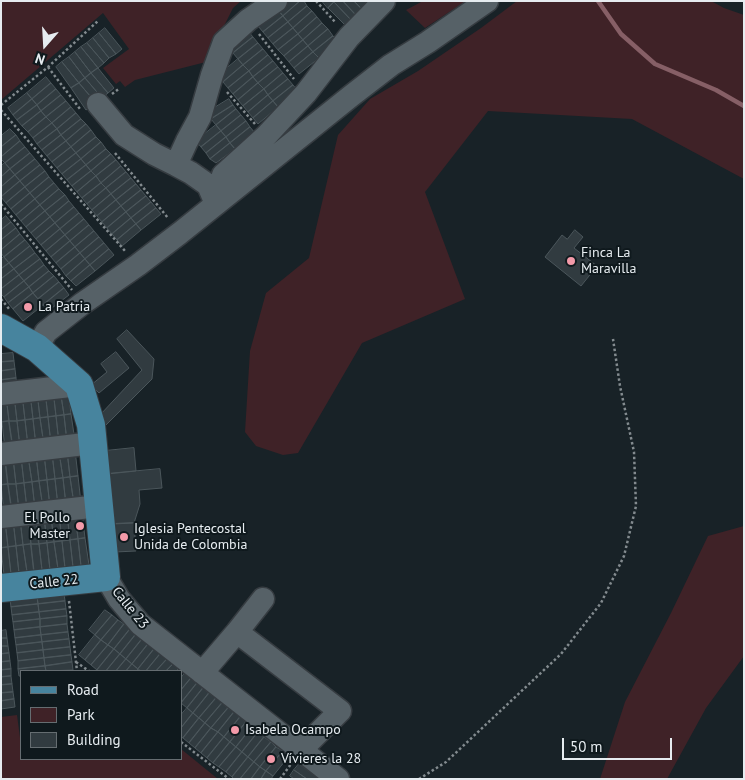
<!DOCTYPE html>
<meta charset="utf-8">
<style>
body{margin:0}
#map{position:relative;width:745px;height:780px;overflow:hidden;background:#182227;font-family:"PT Sans",sans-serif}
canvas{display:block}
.frame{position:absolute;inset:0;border:2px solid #e6ecf0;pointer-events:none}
.legend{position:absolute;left:20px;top:670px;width:162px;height:90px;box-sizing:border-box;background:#0f191d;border:1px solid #656d71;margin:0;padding:6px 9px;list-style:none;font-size:15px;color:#e6ecf0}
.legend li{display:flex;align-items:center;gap:10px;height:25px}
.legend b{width:25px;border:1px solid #656d71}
.north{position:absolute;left:20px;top:20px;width:50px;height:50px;-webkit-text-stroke:4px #0f191d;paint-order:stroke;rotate:199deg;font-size:14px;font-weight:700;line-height:20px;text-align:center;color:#e6ecf0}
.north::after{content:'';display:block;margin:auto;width:18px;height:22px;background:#e6ecf0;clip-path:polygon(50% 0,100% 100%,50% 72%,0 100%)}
.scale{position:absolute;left:562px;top:738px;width:110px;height:22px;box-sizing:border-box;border:2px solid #e6ecf0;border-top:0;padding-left:6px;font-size:15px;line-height:18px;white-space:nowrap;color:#e6ecf0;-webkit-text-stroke:4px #0f191d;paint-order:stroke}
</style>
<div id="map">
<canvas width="745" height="780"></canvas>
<div class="frame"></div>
<ul class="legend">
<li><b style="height:6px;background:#47849e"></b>Road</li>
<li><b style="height:14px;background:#3f2227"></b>Park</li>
<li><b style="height:14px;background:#313b40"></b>Building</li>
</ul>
<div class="north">N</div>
<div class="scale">50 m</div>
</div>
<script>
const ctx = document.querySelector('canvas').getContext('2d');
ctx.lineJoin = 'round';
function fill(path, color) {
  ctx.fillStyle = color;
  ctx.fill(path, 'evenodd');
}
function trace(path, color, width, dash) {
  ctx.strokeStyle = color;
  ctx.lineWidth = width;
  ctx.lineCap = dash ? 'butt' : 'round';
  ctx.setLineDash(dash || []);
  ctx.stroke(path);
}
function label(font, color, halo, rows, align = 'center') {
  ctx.font = font + ' "PT Sans",sans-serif';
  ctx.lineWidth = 4;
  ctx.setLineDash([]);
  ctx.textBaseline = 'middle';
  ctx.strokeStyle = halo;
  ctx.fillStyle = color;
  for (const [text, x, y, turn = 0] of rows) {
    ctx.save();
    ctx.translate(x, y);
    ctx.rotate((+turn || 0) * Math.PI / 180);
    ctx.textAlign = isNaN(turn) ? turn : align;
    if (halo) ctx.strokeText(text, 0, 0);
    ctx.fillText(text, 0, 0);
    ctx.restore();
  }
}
fill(new Path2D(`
 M1,1H241L233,8L206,62L135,80L125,87L120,81L116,84L103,68L129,49L103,13L1,100Z
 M423,1H466L425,28L406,10Z
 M517,1H711L724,8L744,15V179L632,119L488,111L425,192L465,299L362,343L298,453L283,455L256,446L245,432L250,351L266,293L309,258L338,135L370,99L418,71L481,28Z
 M744,526V656L706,708L667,779H600L625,702L671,613L708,536Z
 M17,715L21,745V759H181V749L218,779H1V717Z`), '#3f2227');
trace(new Path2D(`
 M598,1L621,34L655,64L716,90L744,106`), '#865f66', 4.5);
const building = new Path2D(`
 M288,1H300L283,16L278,10Z
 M300,1H304L307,6L288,22L283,16Z
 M322,1H333L334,2L328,8Z
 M335,1H343L357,16L352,21L334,2Z
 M343,1H354L363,10L357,16Z
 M354,1H365L368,5L363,10Z
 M334,2L352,21L346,26L328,8Z
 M307,6L312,11L293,28L288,22Z
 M278,10L283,16L263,32L258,26Z
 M312,11L317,17L298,34L293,28Z
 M283,16L288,22L268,38L263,32Z
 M317,17L322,23L303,40L298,34Z
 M288,22L293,28L273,44L268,38Z
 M322,23L328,29L308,46L303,40Z
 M105,28L122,49L116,54L99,33Z
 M293,28L298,34L278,50L273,44Z
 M328,29L333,36L313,52L308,46Z
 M248,31L253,37L233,53L229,47Z
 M99,33L116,54L109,58L93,38Z
 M298,34L303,40L284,56L278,50Z
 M333,36L338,41L319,58L313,52Z
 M253,37L258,43L238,59L233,53Z
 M93,38L109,58L104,63L87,43Z
 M303,40L308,46L289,62L284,56Z
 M87,43L104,63L98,68L81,47Z
 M258,43L263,49L243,65L238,59Z
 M308,46L313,52L294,68L289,62Z
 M81,47L98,68L91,73L75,52Z
 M263,49L268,55L249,71L243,65Z
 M75,52L91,73L85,78L69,57Z
 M313,52L319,58L299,74L294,68Z
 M268,55L273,61L253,77L249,71Z
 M69,57L85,78L79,83L62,62Z
 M238,59L243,65L223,82L218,76Z
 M273,61L278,67L258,83L253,77Z
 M62,62L79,83L71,88L56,67Z
 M243,65L249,71L228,88L223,82Z
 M278,67L283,73L264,89L258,83Z
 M98,68L114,88L108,93L91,73Z
 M249,71L253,77L233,94L228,88Z
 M91,73L108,93L102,98L85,78Z
 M283,73L288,79L268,95L264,89Z
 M46,77L51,83L32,99L27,93Z
 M253,77L258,83L238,100L233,94Z
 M85,78L102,98L96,103L79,83Z
 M288,79L293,85L273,101L268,95Z
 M51,83L56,89L37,105L32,99Z
 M79,83L96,103L86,110L71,88Z
 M258,83L264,89L243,106L238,100Z
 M293,85L298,91L278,107L273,101Z
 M56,89L61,95L41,111L37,105Z
 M264,89L268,95L248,112L243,106Z
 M27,93L32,99L13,115L8,108Z
 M61,95L66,101L46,117L41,111Z
 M268,95L273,101L253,118L248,112Z
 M32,99L37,105L17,120L13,115Z
 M229,99L233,105L211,119L206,113Z
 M66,101L71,107L52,123L46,117Z
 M273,101L278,107L258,124L253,118Z
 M37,105L41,111L22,126L17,120Z
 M233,105L236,109L216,125L211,119Z
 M71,107L76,113L57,129L52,123Z
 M236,109L241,115L221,131L216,125Z
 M41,111L46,117L28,132L22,126Z
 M76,113L81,119L61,135L57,129Z
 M241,115L246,121L226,137L221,131Z
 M46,117L52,123L33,138L28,132Z
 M81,119L86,124L66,141L61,135Z
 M246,121L250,127L230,143L226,137Z
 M52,123L57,129L37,144L33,138Z
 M86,124L91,130L71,147L66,141Z
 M216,125L221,131L201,147L196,141Z
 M250,127L255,133L235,149L230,143Z
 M10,129L16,135L1,147V136Z
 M57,129L61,135L42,150L37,144Z
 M91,130L96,137L76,153L71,147Z
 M221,131L226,137L206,153L201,147Z
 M16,135L20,141L1,157V147Z
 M61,135L66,141L47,156L42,150Z
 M96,137L101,142L81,159L76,153Z
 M226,137L230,143L210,159L206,153Z
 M20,141L25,147L5,163L1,159V157Z
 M66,141L71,147L52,162L47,156Z
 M101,142L106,149L86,165L81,159Z
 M230,143L235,149L216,163L210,159Z
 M25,147L30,153L10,169L5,163Z
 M71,147L76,153L57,168L52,162Z
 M106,149L111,154L91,171L86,165Z
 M30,153L35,159L15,175L10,169Z
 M76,153L81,159L62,174L57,168Z
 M111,154L116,160L96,176L91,171Z
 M35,159L40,165L20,181L15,175Z
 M81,159L86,165L67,180L62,174Z
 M116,160L121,166L101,183L96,176Z
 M5,163L10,169L1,177V166Z
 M40,165L45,171L25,187L20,181Z
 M86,165L91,171L72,186L67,180Z
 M121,166L126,172L106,188L101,183Z
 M10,169L15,175L1,187V177Z
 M45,171L49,177L30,193L25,187Z
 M91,171L96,176L77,192L72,186Z
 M126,172L131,178L111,194L106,188Z
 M15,175L20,181L1,197V187Z
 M96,176L101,183L82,198L77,192Z
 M49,177L54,183L35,199L30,193Z
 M131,178L136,184L116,200L111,194Z
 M20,181L25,187L6,203L1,197Z
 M54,183L59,189L40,205L35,199Z
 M101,183L106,188L87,204L82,198Z
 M136,184L141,190L121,206L116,200Z
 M25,187L30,193L11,209L6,203Z
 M106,188L111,194L92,210L87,204Z
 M59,189L65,195L45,211L40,205Z
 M141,190L146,196L126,212L121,206Z
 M30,193L35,199L16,215L11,209Z
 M111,194L116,200L97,216L92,210Z
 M65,195L69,201L50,217L45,211Z
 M146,196L151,202L131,218L126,212Z
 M35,199L40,205L21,221L16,215Z
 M116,200L121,206L102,222L97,216Z
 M69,201L74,207L55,223L50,217Z
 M151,202L156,208L136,224L131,218Z
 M40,205L45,211L26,227L21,221Z
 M121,206L126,212L107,228L102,222Z
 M74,207L79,213L60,229L55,223Z
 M156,208L161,214L141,230L136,224Z
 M45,211L50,217L31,233L26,227Z
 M126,212L131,218L112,234L107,228Z
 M79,213L84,219L65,235L60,229Z
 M6,216L11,222L1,230V220Z
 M50,217L55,223L36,239L31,233Z
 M131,218L136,224L117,240L112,234Z
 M84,219L89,225L70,241L65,235Z
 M11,222L16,228L1,240V230Z
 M55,223L60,229L41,245L36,239Z
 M136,224L141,230L122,246L117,240Z
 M89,225L94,231L75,247L70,241Z
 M16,228L20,234L1,250V240Z
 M60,229L65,235L46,251L41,245Z
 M575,230L583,237L574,248L597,266L581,286L545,257L562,235L567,239Z
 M94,231L99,237L80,253L75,247Z
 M20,234L25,240L4,257L1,253V250Z
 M65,235L70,241L51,257L46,251Z
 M99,237L104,243L85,259L80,253Z
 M25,240L30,246L9,263L4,257Z
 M70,241L75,247L56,263L51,257Z
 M104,243L109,249L90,265L85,259Z
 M30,246L35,253L14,269L9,263Z
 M75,247L80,253L61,269L56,263Z
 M109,249L114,255L95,271L90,265Z
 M35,253L40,259L19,275L14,269Z
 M80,253L85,259L66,276L61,269Z
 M4,257L9,263L1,269V259Z
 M40,259L44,265L24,281L19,275Z
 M85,259L90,265L71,281L66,276Z
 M9,263L14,269L1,279V269Z
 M44,265L49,271L29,287L24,281Z
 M90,265L95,271L76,286L71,281Z
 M14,269L19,275L1,289V279Z
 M49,271L54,276L33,293L29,287Z
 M19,275L24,281L4,297L1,294V289Z
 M54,276L59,282L38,299L33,293Z
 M24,281L29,287L8,303L4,297Z
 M59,282L64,288L43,305L38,299Z
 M29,287L33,293L13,309L8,303Z
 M64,288L69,295L48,311L43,305Z
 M33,293L43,305L23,321L13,309Z
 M127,330L154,359L152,379L104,427L100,415L142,370L117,339Z
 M116,352L129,368L99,393L91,385L107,372L101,364Z
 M13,353L14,361L1,362V354Z
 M14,361L15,369L1,371V362Z
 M15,369L16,378L1,380V371Z
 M16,378L17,386L1,388V380Z
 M68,388L71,414L64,415L60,389Z
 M60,389L64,415L56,416L53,390Z
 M53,390L56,416L48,417L45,391Z
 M45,391L48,417L40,418L37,392Z
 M37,392L40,418L33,419L30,393Z
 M30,393L33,419L25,420L22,394Z
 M22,394L25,420L17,421L14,395Z
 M14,395L17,421H9L6,396Z
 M1,396H6L9,421L2,422Z
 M71,414L75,441L67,442L64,415Z
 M64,415L67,442L59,443L56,416Z
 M56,416L59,443L51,444L48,417Z
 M48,417L51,444L44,445L40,418Z
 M40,418L44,445L36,446L33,419Z
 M33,419L36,446H28L25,420Z
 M25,420L28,446L20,447L17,421Z
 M9,421H17L20,447L13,448Z
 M9,421L13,448L5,449L2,422Z
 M134,448L136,471L107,474L105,451Z
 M75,450L78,476L70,477L67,451Z
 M67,451L70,477L63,478L59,452Z
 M59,452L63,478L55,479L52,453Z
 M52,453L55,479L47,480L44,454Z
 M44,454L47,480L39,481L36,455Z
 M36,455L39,481L32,482L28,456Z
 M28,456L32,482L24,483L21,457Z
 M21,457L24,483L16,484L13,458Z
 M5,458H13L16,484H8Z
 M5,458L8,484L1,485V459Z
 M160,469L162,488L139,490L140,504L134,523L112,524L107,474Z
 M78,476L81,503L74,504L70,477Z
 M70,477L74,504L66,505L63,478Z
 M63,478L66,505L58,506L55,479Z
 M55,479L58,506L50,507L47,480Z
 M47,480L50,507L43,508L39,481Z
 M39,481L43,508L35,509L32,482Z
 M32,482L35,509H27L24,483Z
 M24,483L27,509L19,510L16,484Z
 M8,484L12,511L4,512L1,485Z
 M8,484H16L19,510L12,511Z
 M82,512L85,538L78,539L75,513Z
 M75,513L78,539L70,540L67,514Z
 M67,514L70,540L62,541L59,515Z
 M59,515L62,541L54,542L51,516Z
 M51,516L54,542L47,543L44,517Z
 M36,517L39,544H31L28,518Z
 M36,517H44L47,543L39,544Z
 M28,518L31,544L23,545L20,519Z
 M20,519L23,545L16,546L13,520Z
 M13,520L16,546L8,547L5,521Z
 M5,521L8,547L1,548V522Z
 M134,523L136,551L115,552L112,524Z
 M85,538L89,565L81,566L78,539Z
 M78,539L81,566L73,567L70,540Z
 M70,540L73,567L65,568L62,541Z
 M62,541L65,568L58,569L54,542Z
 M54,542L58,569L50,570L47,543Z
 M47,543L50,570H42L39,544Z
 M31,544L34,571L27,572L23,545Z
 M31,544H39L42,570L34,571Z
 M23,545L27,572L19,573L16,546Z
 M16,546L19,573L11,574L8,547Z
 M8,547L11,574L4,575L1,548Z
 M64,593L65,601L38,604L37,596Z
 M37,596L38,604L11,607L10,599Z
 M65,601L66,609L39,612L38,604Z
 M38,604L39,612L12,615L11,607Z
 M66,609L67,616L40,619L39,612Z
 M105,610L112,615L95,635L89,630Z
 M39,612L40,619L13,622L12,615Z
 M112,615L118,620L101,640L95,635Z
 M67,616V624L40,627V619Z
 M40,619V627L14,630L13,622Z
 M118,620L124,624L108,645L101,640Z
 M67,624L68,632L41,635L40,627Z
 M124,624L130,629L114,649L108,645Z
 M40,627L41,635L15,638L14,630Z
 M130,629L136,634L120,654L114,649Z
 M6,630L7,638H1V631Z
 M68,632L69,639L42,642L41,635Z
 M136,634L142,639L126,659L120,654Z
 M41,635L42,642L16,645L15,638Z
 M95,635L101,640L85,660L79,655Z
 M1,638H7L8,646H1Z
 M69,639L70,647L43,650L42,642Z
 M142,639L148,644L132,664L126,659Z
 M101,640L108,645L91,665L85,660Z
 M42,642L43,650L17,653L16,645Z
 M148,644L154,649L138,669L132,664Z
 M108,645L114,649L97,670L91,665Z
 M1,646H8L9,653L1,654Z
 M70,647L71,655L44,658L43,650Z
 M114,649L120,654L106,671H99L97,670Z
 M154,649L160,654L146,671H141L138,669Z
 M43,650L44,658L18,661L17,653Z
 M9,653L10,661L1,662V654Z
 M120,654L126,659L116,671H106Z
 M160,654L167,659L156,671H146Z
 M71,655L72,662L45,666L44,658Z
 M44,658L45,666L18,669V661Z
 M126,659L132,664L126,671H116Z
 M167,659L173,664L166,671H156Z
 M10,661L11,669L1,670V662Z
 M72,662L73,670L46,671L45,666Z
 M132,664L138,669L136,671H126Z
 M173,664L179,668L176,671H166Z
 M45,666L46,671H21V676H19L18,669Z
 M11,669V676L1,677V670Z
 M185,673L191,678L181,690V678Z
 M11,676L12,684L1,685V677Z
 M191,678L197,683L181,703V690Z
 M197,683L203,688L187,708L181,703Z
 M12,684L13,692L1,693V685Z
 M203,688L209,693L193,713L187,708Z
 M13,692L14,699L1,701V693Z
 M209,693L216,698L199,718L193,713Z
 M216,698L222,703L205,723L199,718Z
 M14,699L15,707L1,709V701Z
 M222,703L228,708L211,728L205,723Z
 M187,708L193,713L181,728V715Z
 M228,708L234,712L218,732L211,728Z
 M234,712L240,717L224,737L218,732Z
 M193,713L199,718L183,738L181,737V728Z
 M240,717L246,722L230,742L224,737Z
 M199,718L205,723L189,743L183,738Z
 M246,722L252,727L236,747L230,742Z
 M205,723L211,728L195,748L189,743Z
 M252,727L258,732L242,752L236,747Z
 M211,728L218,732L201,753L195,748Z
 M218,732L224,737L207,758L201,753Z
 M258,732L264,737L248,757L242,752Z
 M224,737L230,742L213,763L207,758Z
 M264,737L271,742L254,762L248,757Z
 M230,742L236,747L219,767L213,763Z
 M271,742L276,747L260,767L254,762Z
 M236,747L242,752L226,772L219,767Z
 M276,747L283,751L266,771L260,767Z
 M283,751L289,756L273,776L266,771Z
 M242,752L248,757L232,777L226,772Z
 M248,757L254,762L240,779H234L232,777Z
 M254,762L260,767L251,779H240Z
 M299,764L320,779H307L294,770Z
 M260,767L266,771L261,779H251Z
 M294,770L307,779H294L290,776Z
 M266,771L273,776L271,779H261Z`);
fill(building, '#313b40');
trace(building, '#4b565b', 1);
const minor = new Path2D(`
 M98,104L124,135L154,154L176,165L191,173L208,185L216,204
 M176,165L187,141L200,117L212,75L224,42L248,20L276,1
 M216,204L223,175L266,136L306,93L349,37L384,1
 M37,348L46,332L83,303L138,265L180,233L351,96L391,65L428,42L487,1
 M1,394L79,385
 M1,454L93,443
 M1,517L99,506
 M106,577L119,599L140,624L338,779
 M237,632L263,599
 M202,673L237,632L340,711L301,750`);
const major = new Path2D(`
 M1,328L37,348L79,385L91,425L106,577L1,588`);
trace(minor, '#363c41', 25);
trace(major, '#363c41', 30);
trace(new Path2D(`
 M316,1L336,23
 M259,34L294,79
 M48,67L80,109
 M227,92L255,124
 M112,94L120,88
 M1,105L48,67L99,20
 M1,110L125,251
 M115,153L168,218
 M1,204L72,290
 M1,299L10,310
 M69,601L77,671
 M76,662L89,671
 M181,742L229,779
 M280,779L291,764
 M419,779L446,762L561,654L601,603L624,556L636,506L634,452L620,386L613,339`), '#838b8f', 2.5, [2.5, 2.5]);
trace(minor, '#566167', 22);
trace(major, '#47849e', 28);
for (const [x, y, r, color] of [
 [571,261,5,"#f39aa9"],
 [28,307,5,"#f39aa9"],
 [80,526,5,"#f39aa9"],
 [124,537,5,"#f39aa9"],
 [235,730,5,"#f39aa9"],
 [271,759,5,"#f39aa9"]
]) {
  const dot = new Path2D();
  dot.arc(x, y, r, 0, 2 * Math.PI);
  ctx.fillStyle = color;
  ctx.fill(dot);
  trace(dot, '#0f191d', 2);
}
label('14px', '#e6ecf0', '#0f191d', [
 ["Finca La",581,253],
 ["Maravilla",581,269],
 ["La Patria",38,307],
 ["El Pollo",70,518,"right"],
 ["Master",70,534,"right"],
 ["Iglesia Pentecostal",134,529],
 ["Unida de Colombia",134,545],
 ["Isabela Ocampo",245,730],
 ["Vívieres la 28",281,759]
], 'left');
label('14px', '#e6ecf0', '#0f191d', [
 ["Calle 22",54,582,-6],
 ["Calle 23",130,608,51]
]);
</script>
